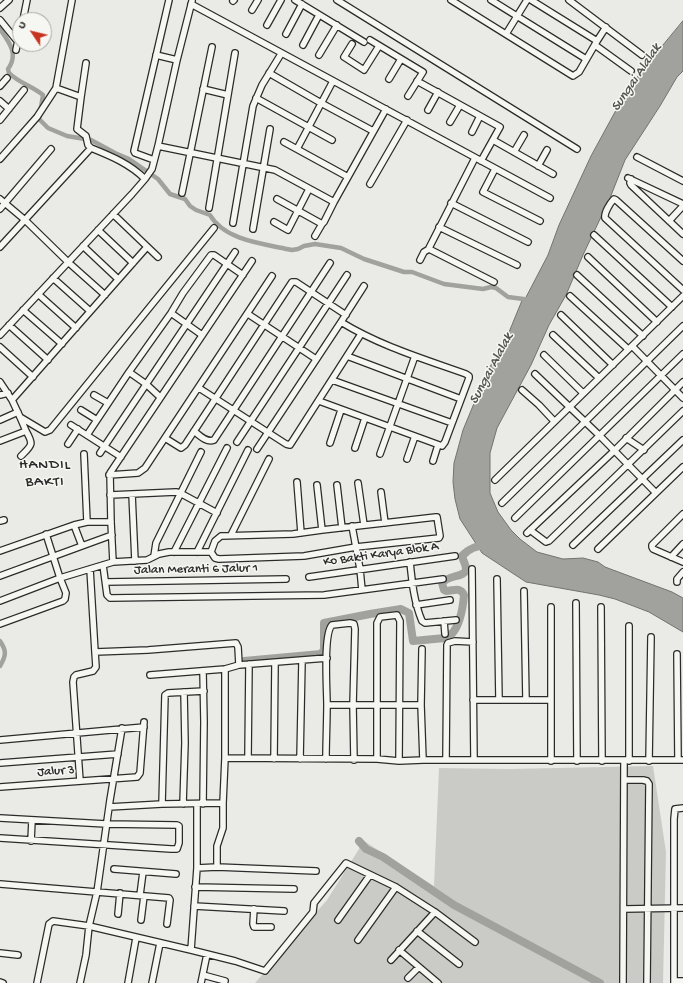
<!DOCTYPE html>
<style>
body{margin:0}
#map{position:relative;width:683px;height:983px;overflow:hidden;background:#eaeae6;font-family:"Gochi Hand",sans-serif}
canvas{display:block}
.north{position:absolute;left:12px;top:12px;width:40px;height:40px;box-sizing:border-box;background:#f6f6f2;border:1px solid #a5a5a2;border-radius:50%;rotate:305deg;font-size:11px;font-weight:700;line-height:16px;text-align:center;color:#2b2b2b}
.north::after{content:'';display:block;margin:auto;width:14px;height:18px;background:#c8321e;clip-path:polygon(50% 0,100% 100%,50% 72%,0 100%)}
</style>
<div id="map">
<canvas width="683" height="983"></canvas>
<div class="north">U</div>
</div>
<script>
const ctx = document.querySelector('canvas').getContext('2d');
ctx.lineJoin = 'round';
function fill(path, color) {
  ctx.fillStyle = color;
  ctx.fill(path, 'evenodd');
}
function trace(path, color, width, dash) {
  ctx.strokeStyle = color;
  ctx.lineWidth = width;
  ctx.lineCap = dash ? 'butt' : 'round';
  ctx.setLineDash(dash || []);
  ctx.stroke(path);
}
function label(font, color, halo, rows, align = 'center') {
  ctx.font = font + ' "Gochi Hand",sans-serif';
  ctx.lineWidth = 3;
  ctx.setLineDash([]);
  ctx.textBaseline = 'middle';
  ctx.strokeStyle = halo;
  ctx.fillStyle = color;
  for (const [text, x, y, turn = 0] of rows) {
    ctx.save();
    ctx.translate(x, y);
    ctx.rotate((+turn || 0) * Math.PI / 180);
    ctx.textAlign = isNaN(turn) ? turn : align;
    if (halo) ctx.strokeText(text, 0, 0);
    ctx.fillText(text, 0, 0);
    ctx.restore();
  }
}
fill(new Path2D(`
 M653,766L666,852L663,983H255L327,900L364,841L434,886L439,768L509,769Z`), '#cacac7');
const water = new Path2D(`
 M683,21V71L677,77L660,106L625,160L610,198L583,255L566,295L549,325L531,365L497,428L490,453V493L498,512L511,530L520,539L537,552L563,559L583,558L598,562L605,567L672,592L683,598V632L649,612L615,599L599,595L526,582L482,553L460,519L455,499L453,482L454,463L463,430L487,372L507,337L523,298L524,301L548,255L559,225L591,156L621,101L640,73Z`);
fill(water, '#a1a19e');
trace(water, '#727270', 1);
trace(new Path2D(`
 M0,29C9,42 19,54 8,69L9,73C19,83 32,86 43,95L39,119L48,128L67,136L91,140L115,153L129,159L158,179L170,194L185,199L190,206L196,210L210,215C225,241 265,244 292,250L298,249L304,246L315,244L341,248L364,259L404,272H412L444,284L483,289L491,287L496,288L508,297L531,300
 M0,641C7,651 6,656 0,666`), '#a1a19e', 4.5);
trace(new Path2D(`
 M244,661L321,654L324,650V623L370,614L401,609L409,613L413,641L445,638C459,634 463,608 464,595C460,586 453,591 446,591L444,590L442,583C448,575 466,577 466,569C466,565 463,560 462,556C469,548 477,546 487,545
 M359,841L366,849L383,857L454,905L600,983`), '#a1a19e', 8);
const minor = new Path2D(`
 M295,0L364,42
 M337,0L577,149
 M451,0L573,76L579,72L597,41
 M491,0L586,59
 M531,0L597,41L606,27
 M569,0L642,55
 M233,1L234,0
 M191,4L550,198
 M0,8L9,0
 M252,10L258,0
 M0,20L18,42
 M23,20L27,0
 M267,25L281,0
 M286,34L302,4
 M506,34L527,0
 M370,40L423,72L408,96
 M352,44L344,57L364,70L379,46
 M303,45L319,15
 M595,45L631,71
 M16,50L20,31
 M156,55L177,60
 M319,55L337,25
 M269,73L321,103L373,131
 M389,79L401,59
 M417,81L500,127L481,161
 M0,86L7,78
 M56,88L81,97L77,129L86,136L88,145L91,148C111,156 130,164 145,179
 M203,89L228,95
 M81,97L86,63
 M256,98L332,140
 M0,101L9,109
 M428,110L438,92
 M0,120L24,90
 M450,122L460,105
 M472,132L480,116
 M493,140L553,174
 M284,142L348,177
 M158,146L275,170L334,202L386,109
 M297,149L333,81
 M514,152L524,135
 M637,157L683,181
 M475,158L429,248L431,250L494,282
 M0,159L37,117L56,88L72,0
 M154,160L135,153L134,151L169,0
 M538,166L547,150
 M495,169L483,192L540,221
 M628,178L683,204
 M631,179L630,183L631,185L683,234
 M370,184L407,120
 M182,193L212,47
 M0,199L25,220L68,262L105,295
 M277,199L322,224L324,222L334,202
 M451,203L528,242
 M209,208L235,53
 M0,209L51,149
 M113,214L158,257
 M669,221L683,206
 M274,222L288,230L309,189
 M233,223L253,106L262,85L281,54
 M439,227L517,265
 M253,229L270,129
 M98,230L133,263
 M594,235L672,307
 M315,236L322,224
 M83,246L118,279
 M0,247L91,148
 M588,257L657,322
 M420,260L424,252L429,249
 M683,261L616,200L614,199C610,203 604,213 605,218L683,290
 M577,275L643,336
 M53,278L90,311
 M38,294L76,328
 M570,296L628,349
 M23,310L62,344
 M171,313L202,335
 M248,314L316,359
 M561,315L613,365
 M9,325L48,360
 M0,335L132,194L145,179L152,169L158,146L177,60L192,1
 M553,335L599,378
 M632,346L683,398
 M0,347L33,377
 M544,355L583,393
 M347,356L461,399
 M129,372L146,384L160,397
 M535,374L600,436L656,493
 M332,380L452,423
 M0,382L12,400L147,247
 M199,388L286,444L290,445L361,334
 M522,390L539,405L554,421
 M0,395L8,393
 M94,395L108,403
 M319,401L442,446L445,442L469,378V376L466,374C424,359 380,346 341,322
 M81,410L97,420
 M20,417L45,432L50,430L214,228
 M0,420L18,412
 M71,425L121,457
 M194,431C200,436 207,443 214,440L330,263
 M87,435L129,372L171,313L183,293L211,255H214L243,275
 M165,438L181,448L185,445L292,282H296L346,315
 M626,438L644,450
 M0,441L26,431L20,417L12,400
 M237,442L347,275
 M330,443L341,410
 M68,444L78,429
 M355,448L365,418
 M257,449L341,322L364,286
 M100,453L235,252
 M84,454L87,522
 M380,454L415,356
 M21,456C32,445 34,445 26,431
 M407,459L415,436
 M433,461L438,445
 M109,475L138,473L145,468L272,276
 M495,480L683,296
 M297,482L301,533
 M358,483L364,525
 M317,485L322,530
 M337,485L342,528
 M381,492L385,523
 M132,494L135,561
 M110,495L176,492L180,493L217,513
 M502,503L683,326
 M683,514L652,545V547L653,549L683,562
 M515,518L683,354
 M0,521L4,520
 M74,525L82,546
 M352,526L360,569L362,590
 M530,530L546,542L549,541L683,411
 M527,533L614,451L683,382
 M231,535L269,459
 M573,545L683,440
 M598,549L683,467
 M0,551L74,525L87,522H111
 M174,552L227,448
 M197,552L248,450
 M154,556L156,543L201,452
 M671,557L683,544
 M113,562L111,522L110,473L252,261
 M410,562C412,582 414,602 422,621L425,623L456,620
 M103,565L107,595L110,598L324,595L443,579
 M90,569L95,652L148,650L236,643L238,647L239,665L225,669
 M472,569L474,760
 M0,576L112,535
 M309,577L455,556
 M497,579L499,700
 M106,582L286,579
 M677,582V579L683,572
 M524,591L526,700
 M0,601L60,578L113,562L147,560L159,554L169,552H211L215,558L219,559L304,556L356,547L439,538L440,536L437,517H436L322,530L293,534L221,536L215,541L211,552
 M576,603L577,761
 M416,605L450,600
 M551,607V761
 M601,607L602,761
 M444,621L445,634
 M0,624L63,601L65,599L66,593L60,578L46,534
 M422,649L421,705L423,760
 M677,654L678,760
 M239,665L327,658
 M203,671L204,722L203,804
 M150,675L225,669V758L223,803V828L217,846V867
 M204,691L168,693L165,695L162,804L223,803
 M473,700H551
 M327,705H421
 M0,740L144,727
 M225,758L377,759L399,761L423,760H683
 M248,758L249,664
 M274,759L275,663
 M300,759L302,661
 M326,759C326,741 327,722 327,704C327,690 323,634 332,625L350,623L354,624L355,629L353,705L354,760
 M377,759V623L380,617L397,615L400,621L399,761
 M446,760L447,645L448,643L455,641L473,642
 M629,761V626
 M649,761L651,637
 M0,763L118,754
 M624,780H643L647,781L649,784L647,983
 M80,781L73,682L74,677L76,675L93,671L96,667L95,652
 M0,787L137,777L140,773L144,722
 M183,804L185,743L184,692
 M197,804V868L191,950L235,961L265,971L313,912L314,903L346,863L396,887L435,912L475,942
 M109,807L162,804
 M0,818L106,824L177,825L179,826V843L177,849H171L0,838
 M31,841L32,820
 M197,868L217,867L316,871
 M114,869L176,874
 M0,884L169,898L170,900L167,924
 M195,887L294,889
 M140,895L143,872
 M194,906L284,911
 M254,909L253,924L254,927H271
 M624,909L683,908
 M118,914L120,893
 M141,920L144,896
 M338,920L370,875
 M417,931L459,964
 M358,940L396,887
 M399,950L438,983
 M0,953L18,955
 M391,960L435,912
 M203,975L225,981
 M408,978L419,967
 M674,981H683
 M0,982L3,983
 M37,983L49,924L53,921L89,926L191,950
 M80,983L86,955L89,926L97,892L110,800L122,728
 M128,983L136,938
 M152,983L160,943
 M201,983L207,954
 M623,983L624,761
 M674,983V819L675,809L683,808`);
trace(minor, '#2b2b2b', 8);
trace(minor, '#f6f6f2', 5.5);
label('13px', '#2b2b2b', '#f6f6f2', [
 ["Ko Bakti Karya Blok A",381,555,-8],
 ["Jalan Meranti 6 Jalur 1",196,570,-1],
 ["Jalur 3",56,772,-4]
]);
label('italic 14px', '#545453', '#f6f6f2', [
 ["Sungai Alalak",637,78,-56],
 ["Sungai Alalak",492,369,-62]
]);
ctx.letterSpacing = '1px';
label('15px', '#2b2b2b', '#f6f6f2', [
 ["HANDIL",45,466],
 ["BAKTI",45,483]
]);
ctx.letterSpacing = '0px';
</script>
